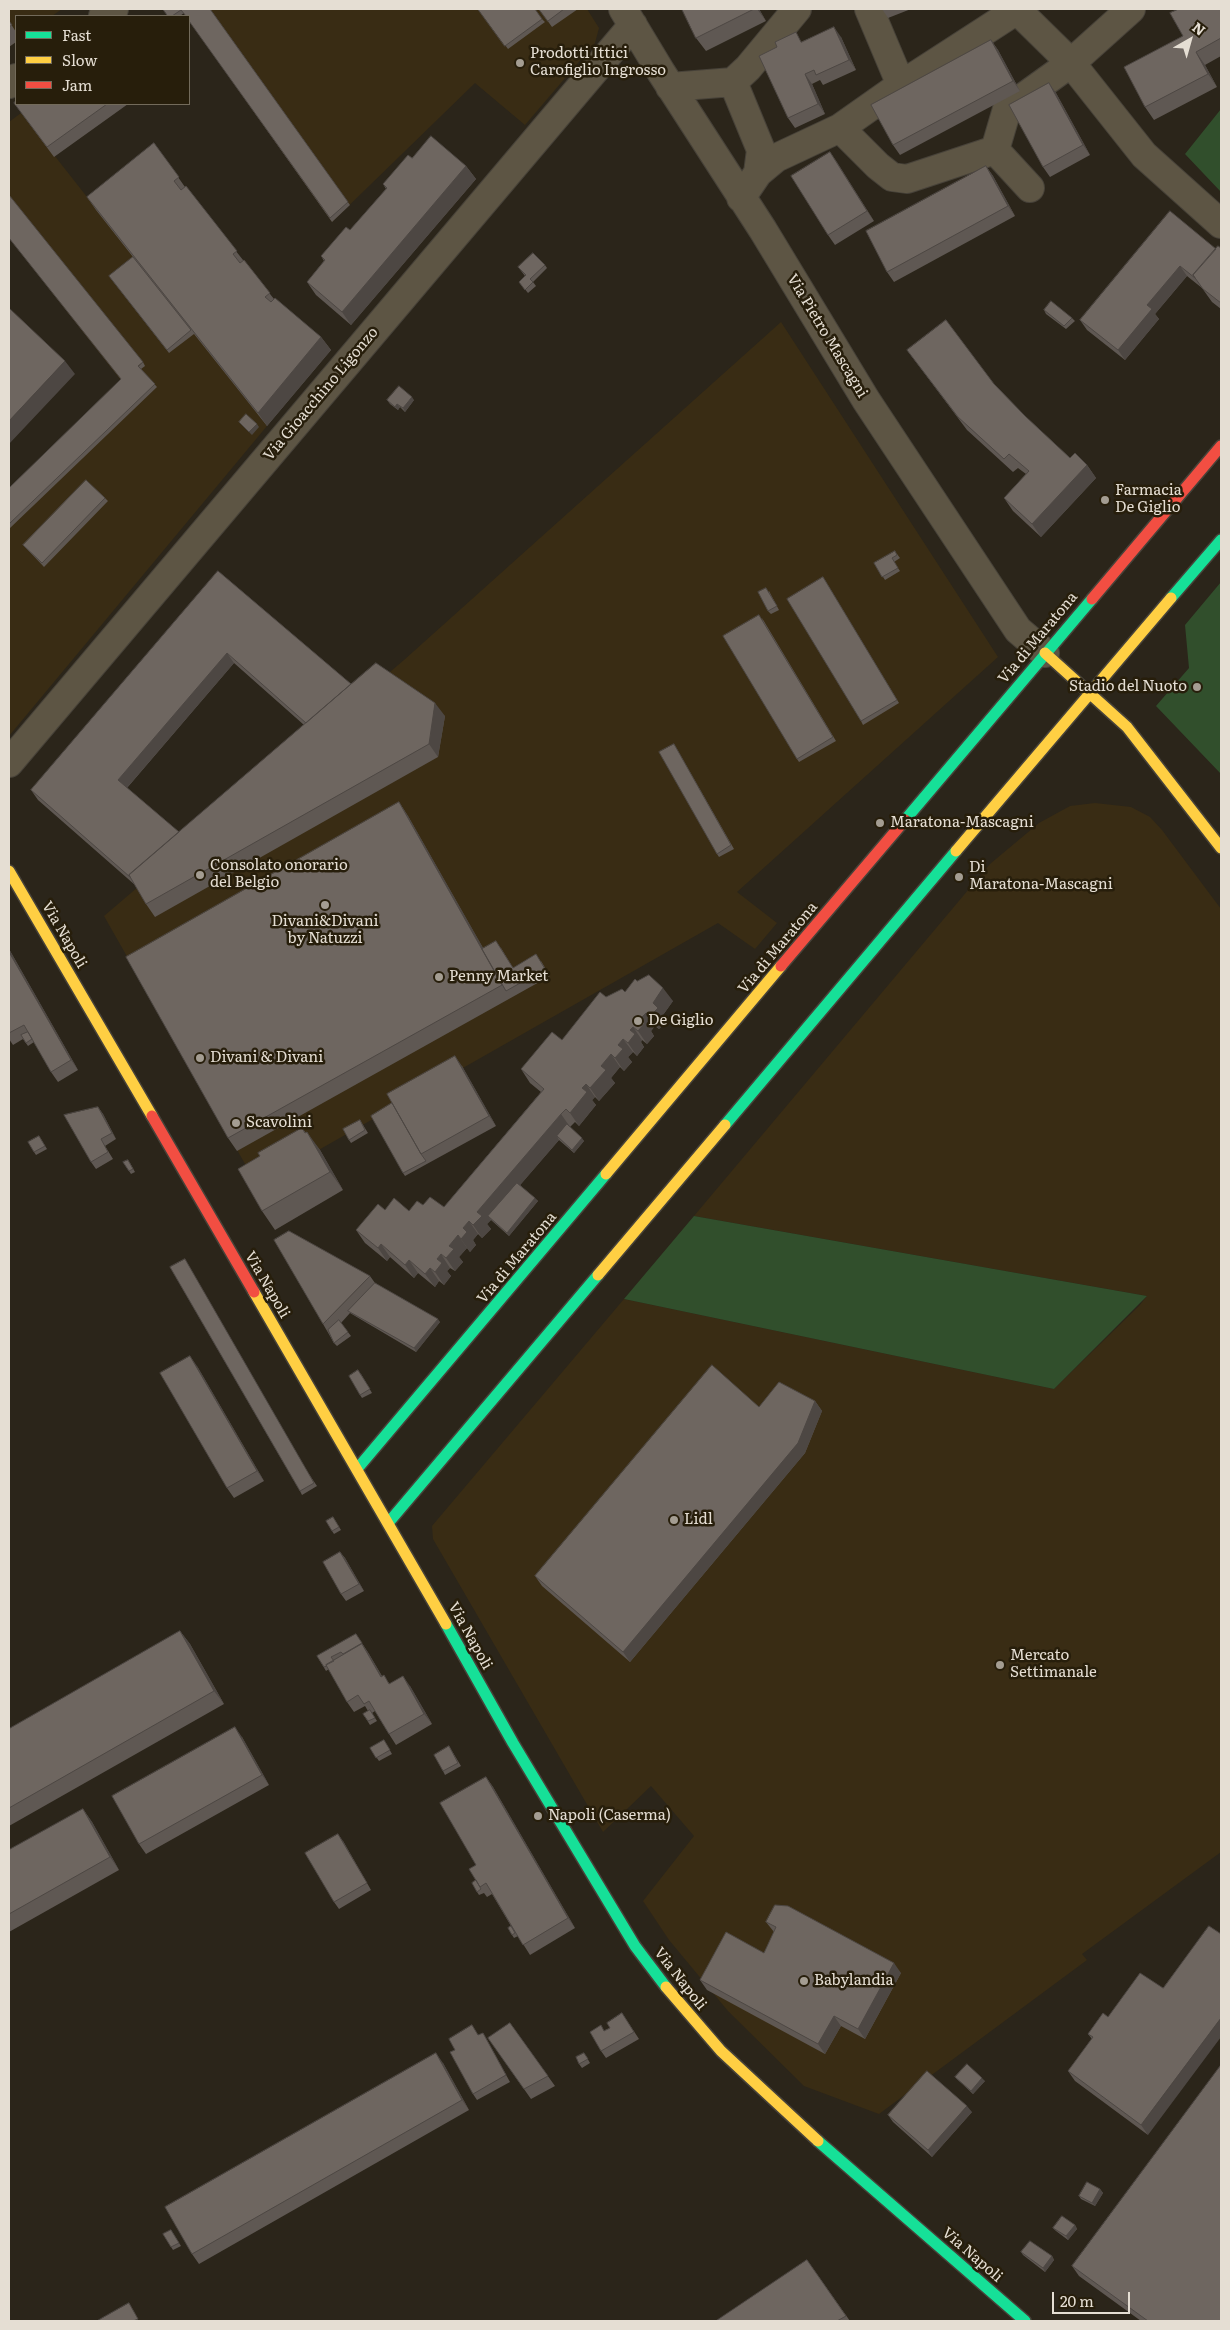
<!DOCTYPE html>
<style>
body{margin:0}
#map{position:relative;width:1230px;height:2330px;overflow:hidden;background:#2b251a;font-family:Literata,serif}
canvas{display:block}
.frame{position:absolute;inset:0;border:10px solid #e5ded3;pointer-events:none}
.legend{position:absolute;left:15px;top:15px;width:175px;height:90px;box-sizing:border-box;background:#271e0b;border:1px solid #736b5b;margin:0;padding:6px 9px;list-style:none;font-size:15px;color:#e5ded3}
.legend li{display:flex;align-items:center;gap:10px;height:25px}
.legend b{width:25px;border:1px solid #736b5b}
.north{position:absolute;left:1165px;top:15px;width:50px;height:50px;-webkit-text-stroke:4px #271e0b;paint-order:stroke;rotate:38deg;font-size:14px;font-weight:700;line-height:20px;text-align:center;color:#e5ded3}
.north::after{content:'';display:block;margin:auto;width:18px;height:22px;background:#e5ded3;clip-path:polygon(50% 0,100% 100%,50% 72%,0 100%)}
.scale{position:absolute;left:1052px;top:2292px;width:78px;height:22px;box-sizing:border-box;border:2px solid #e5ded3;border-top:0;padding-left:6px;font-size:15px;line-height:18px;white-space:nowrap;color:#e5ded3;-webkit-text-stroke:4px #271e0b;paint-order:stroke}
</style>
<div id="map">
<canvas width="1230" height="2330"></canvas>
<div class="frame"></div>
<ul class="legend">
<li><b style="height:6px;background:#16e098"></b>Fast</li>
<li><b style="height:6px;background:#ffcf43"></b>Slow</li>
<li><b style="height:6px;background:#f24e42"></b>Jam</li>
</ul>
<div class="north">N</div>
<div class="scale">20 m</div>
</div>
<script>
const ctx = document.querySelector('canvas').getContext('2d');
ctx.lineJoin = 'round';
function fill(path, color) {
  ctx.fillStyle = color;
  ctx.fill(path, 'evenodd');
}
function trace(path, color, width, dash) {
  ctx.strokeStyle = color;
  ctx.lineWidth = width;
  ctx.lineCap = dash ? 'butt' : 'round';
  ctx.setLineDash(dash || []);
  ctx.stroke(path);
}
function label(font, color, halo, rows, align = 'center') {
  ctx.font = font + ' Literata,serif';
  ctx.lineWidth = 5;
  ctx.setLineDash([]);
  ctx.textBaseline = 'middle';
  ctx.strokeStyle = halo;
  ctx.fillStyle = color;
  for (const [text, x, y, turn = 0] of rows) {
    ctx.save();
    ctx.translate(x, y);
    ctx.rotate((+turn || 0) * Math.PI / 180);
    ctx.textAlign = isNaN(turn) ? turn : align;
    if (halo) ctx.strokeText(text, 0, 0);
    ctx.fillText(text, 0, 0);
    ctx.restore();
  }
}
fill(new Path2D(`
 M9,9H62L52,16H16V42L9,47Z
 M180,9H587L599,28L595,43L525,125L475,83L332,222L189,21V16H186Z
 M21,113L267,426L9,736V494L123,383L9,238V122Z
 M781,322L998,657L737,892L777,923L755,949L718,923L257,1185L104,916L404,660Z
 M1095,803L1131,807L1150,817L1162,830L1221,909V1852L1082,1954L1087,1960L879,2114L804,2086L728,2011L669,1940L643,1901L694,1836L651,1786L603,1832L433,1539L432,1526L624,1299L1054,1389L1139,1306L1147,1296L694,1216L990,864L1039,823L1070,806Z`), '#392c14');
fill(new Path2D(`
 M1221,109V192L1185,154Z
 M1221,582V774L1156,706L1189,668L1185,625Z
 M694,1216L1147,1296L1054,1389L624,1299Z`), '#314f2c');
const street = new Path2D(`
 M623,9L661,72L763,230L866,400L1018,630L1045,653
 M869,9L901,85
 M1016,9L1071,63L1144,155L1221,224
 M103,16L114,9
 M733,82L761,150L758,173
 M9,84L16,78
 M670,87L733,82L748,68L797,9
 M840,128L878,166L892,177L907,179L995,150L1030,188
 M995,150L1007,109L1071,63L1131,9
 M741,198L758,173L776,158L840,128L901,85L1017,10
 M9,763L633,25`);
const fast = new Path2D(`
 M1171,598L1221,540
 M905,820L1092,599
 M725,1125L956,851
 M357,1469L606,1174
 M389,1522L598,1275
 M446,1624L513,1743L635,1946L666,1987
 M818,2141L1025,2321`);
const slow = new Path2D(`
 M1045,653L1127,727L1221,848
 M956,851L1171,598
 M9,871L152,1116
 M606,1174L781,966
 M598,1275L725,1125
 M254,1292L446,1624
 M666,1987L721,2051L818,2141`);
const jam = new Path2D(`
 M1092,599L1221,446
 M781,966L905,820
 M152,1116L254,1292`);
trace(street, '#474239', 30);
trace(fast, '#474239', 14);
trace(slow, '#474239', 14);
trace(jam, '#474239', 14);
trace(street, '#5d5544', 28);
trace(fast, '#16e098', 11);
trace(slow, '#ffcf43', 11);
trace(jam, '#f24e42', 11);
fill(new Path2D(`
 M163,9H210L350,205L332,222L184,13L180,16H168Z
 M478,9L542,19L545,22L508,49Z
 M539,9H578L552,27Z
 M682,9H759L766,21L706,51L696,38Z
 M882,9H911L888,18Z
 M1221,9V56L1205,65L1217,87L1154,120L1145,107L1183,36Z
 M9,21L16,32V42L9,47Z
 M841,37L856,70L823,85L820,80L812,84L825,114L795,128L788,118L803,41Z
 M991,40L998,50L1020,91L900,155L893,145Z
 M1049,83L1056,93L1090,155L1050,177L1043,167Z
 M14,103L16,104H128L54,157Z
 M154,143L185,187L274,299L321,337L331,350L267,426L194,334L169,353L109,276L133,257L96,210L87,197Z
 M830,152L874,221L835,245L828,235Z
 M412,158L466,166L476,179L351,325L316,295L307,282L324,261L321,256L350,230L386,189L383,184Z
 M986,166L993,176L1015,216L894,282L887,272Z
 M1221,248V309L1212,302L1202,288L1187,276L1155,314L1159,319L1125,360L1087,330L1080,320L1216,249Z
 M545,265L547,268L533,282L536,286L528,293L519,282L525,276L518,267Z
 M1044,310L1072,318L1075,321L1066,329L1046,314Z
 M907,350L994,384L1025,416L1070,458L1087,465L1096,478L1041,537L1013,511L1004,498L1026,474L1018,468L1013,472L967,430Z
 M143,362L145,366L141,369L157,387L9,529V488Z
 M387,400H414L405,412L400,407L398,410L390,404Z
 M105,498L108,501L44,567L26,548L23,545Z
 M897,554L900,558L894,562L900,571L885,580L874,563Z
 M218,571L351,684L445,716L438,757L155,917L146,904L135,885L38,800L31,790ZM234,663L304,725L179,832L127,788Z
 M823,577L899,703L863,725L861,721Z
 M769,591L779,610L771,614L768,611Z
 M762,618L836,741L799,762L797,759Z
 M674,744L734,849L719,857L717,854Z
 M399,802L408,816L483,948H501L513,968L541,961L550,976L237,1151L228,1138Z
 M9,949L78,1070L58,1082L51,1072L34,1042L28,1046L23,1039L13,1045L9,1039Z
 M625,992L673,1001L663,1015L667,1021L659,1029L655,1026L651,1031L654,1036L647,1044L642,1040L641,1042L644,1047L637,1056L633,1052L628,1057L632,1062L624,1071L620,1067L611,1078L615,1083L599,1101L595,1097L592,1100L596,1105L579,1126L575,1122L570,1127L584,1141L574,1153L559,1140L520,1185L538,1201L509,1236L491,1220L487,1224L491,1229L482,1238L478,1234L473,1240L476,1245L470,1252L467,1248L459,1257L463,1262L455,1271L450,1268L447,1271L451,1276L444,1285L439,1281L435,1287L418,1273L414,1278L390,1257L387,1261L365,1243L356,1230L385,1210L409,1211L423,1205L444,1207L541,1092L530,1083L521,1069L562,1040L606,997Z
 M462,1066L496,1126L405,1176L403,1173Z
 M98,1107L103,1114L116,1139L105,1146L113,1159L96,1169L91,1162Z
 M360,1120L368,1133L351,1143L349,1140Z
 M302,1128L320,1150L343,1190L275,1230L262,1211L260,1156Z
 M39,1136L47,1149L36,1155L34,1152Z
 M123,1162L130,1163L135,1172L131,1174Z
 M170,1267L317,1486L302,1495L300,1491Z
 M370,1276L375,1283L440,1322L416,1352L350,1313L341,1323L351,1336L337,1346L334,1343L323,1324Z
 M197,1366L264,1481L234,1498L227,1488Z
 M361,1374L372,1393L362,1398L360,1395Z
 M815,1401L822,1411L805,1453L630,1662L542,1586L535,1576L759,1407Z
 M333,1517L341,1530L334,1534L332,1531Z
 M340,1552L345,1558L364,1591L346,1601L341,1594Z
 M180,1631L190,1644L224,1704L9,1826V1729Z
 M356,1634L369,1654L382,1676L390,1684L410,1686L432,1724L396,1745L389,1734L375,1711L372,1713L377,1721L370,1725L363,1714L368,1711L365,1706L354,1712L347,1702L329,1669L326,1671L317,1656Z
 M242,1737L269,1785L146,1854L139,1844Z
 M384,1740L392,1754L379,1761L370,1748Z
 M449,1746L461,1766L445,1775L443,1771Z
 M486,1777L493,1787L575,1928L530,1955L518,1936L514,1938L512,1935L511,1926L492,1894L487,1897L484,1893L479,1895L477,1892L476,1880V1865Z
 M83,1809L92,1822L119,1870L9,1932V1850Z
 M343,1841L371,1890L339,1909L334,1902Z
 M766,1922L901,1973L865,2039L841,2026L825,2054L707,1990L700,1980L764,1953L774,1932Z
 M622,2013L639,2039L606,2058L601,2051L605,2030L610,2028Z
 M1103,2013L1148,2135L1075,2081L1068,2071L1092,2039L1088,2034Z
 M510,2023L555,2086L531,2099L488,2038Z
 M483,2033L487,2040L510,2082L477,2100L473,2094L479,2035Z
 M586,2056L590,2063L582,2068L579,2064Z
 M443,2063L469,2110L199,2264L192,2254Z
 M955,2077L985,2081L973,2094L958,2080Z
 M972,2112L932,2157L893,2122L888,2115Z
 M1100,2189L1103,2193L1095,2206L1081,2199L1079,2196Z
 M1075,2225L1077,2229L1068,2240L1056,2231L1053,2228Z
 M171,2230L181,2246L173,2250L163,2234Z
 M1021,2252L1052,2256L1054,2260L1045,2272L1023,2255Z
 M807,2260L850,2321H716Z
 M1072,2266L1221,2321H1141L1079,2276Z`), '#5f5853');
fill(new Path2D(`
 M757,9H759L766,21Z
 M834,27L841,37L856,70L849,60Z
 M991,40L998,50L1020,91L1013,81Z
 M1196,52L1205,65L1217,87L1208,74Z
 M805,74L812,84L825,114L818,104Z
 M1049,83L1056,93L1090,155L1083,145Z
 M830,152L837,162L874,221L867,211Z
 M466,166L476,179L351,325L342,312Z
 M986,166L993,176L1015,216L1008,206Z
 M1180,266L1187,276L1155,314L1159,319L1125,360L1118,350L1147,305Z
 M321,337L331,350L267,426L258,413Z
 M65,361L75,374L9,444V421Z
 M412,397L414,400L405,412L403,408Z
 M397,404L400,407L398,410L395,407Z
 M257,424L259,427L252,435L249,432Z
 M1087,465L1096,478L1041,537L1032,524Z
 M227,653L234,663L125,790L118,780Z
 M435,703L445,716L438,757L429,744Z
 M399,802L408,816L507,990L506,991L502,985Z
 M9,949L78,1070L71,1060L9,952Z
 M663,988L673,1001L663,1015L667,1021L659,1029L650,1016L653,1003Z
 M646,1013L655,1026L651,1031L654,1036L647,1044L638,1031L640,1019Z
 M633,1027L642,1040L641,1042L644,1047L637,1056L628,1043L630,1030Z
 M623,1039L633,1052L628,1057L632,1062L624,1071L615,1058L618,1045Z
 M611,1054L620,1067L611,1078L615,1083L599,1101L590,1088L601,1066Z
 M455,1056L462,1066L496,1126L489,1116Z
 M586,1084L595,1097L592,1100L596,1105L579,1126L570,1113L582,1088Z
 M98,1107L103,1114L116,1139L112,1133Z
 M561,1114L570,1127L557,1136L559,1140L491,1219L488,1216L491,1220L487,1224L491,1229L482,1238L473,1225L477,1212Z
 M307,1132L320,1150L343,1190L330,1172Z
 M582,1138L584,1141L574,1153L572,1150Z
 M535,1198L538,1201L509,1236L507,1233Z
 M469,1221L478,1234L473,1240L476,1245L470,1252L461,1239L463,1228Z
 M458,1235L467,1248L459,1257L463,1262L455,1271L446,1258L449,1246Z
 M381,1244L390,1257L387,1261L378,1248Z
 M441,1254L450,1268L447,1271L451,1276L444,1285L435,1272L437,1259Z
 M409,1260L418,1273L414,1278L405,1265Z
 M430,1268L439,1281L435,1287L425,1274Z
 M438,1319L440,1322L416,1352L414,1348Z
 M190,1356L197,1366L264,1481L257,1471Z
 M815,1401L822,1411L805,1453L630,1662L623,1652Z
 M340,1552L345,1558L364,1591L359,1584Z
 M180,1631L190,1644L224,1704L214,1691Z
 M356,1634L369,1654L388,1687L381,1677Z
 M403,1676L410,1686L432,1724L424,1714Z
 M235,1727L242,1737L269,1785L262,1775Z
 M486,1777L493,1787L575,1928L568,1918Z
 M83,1809L92,1822L119,1870L110,1857Z
 M338,1834L343,1841L371,1890L367,1883Z
 M894,1963L901,1973L865,2039L858,2029Z
 M834,2016L841,2026L825,2054L818,2044Z
 M1221,2018V2037L1148,2135L1141,2125Z
 M436,2053L443,2063L469,2110L462,2100Z
 M982,2078L985,2081L973,2094L971,2091Z
 M967,2106L972,2112L932,2157L928,2150Z
 M1100,2189L1103,2193L1095,2206L1092,2203Z
 M1075,2225L1077,2229L1068,2240L1066,2236Z
 M1052,2256L1054,2260L1045,2272L1043,2268Z`), '#4d4743');
const building = new Path2D(`
 M163,9H210L348,202L330,218L189,21V16H186L181,10L172,16H168Z
 M478,9H535L542,19L505,46Z
 M539,9H564L548,21Z
 M682,9H754L696,38Z
 M1179,9H1221V38L1196,52L1208,74L1145,107L1124,67L1183,36L1170,13Z
 M9,21L12,25L9,27Z
 M834,27L849,60L816,75L814,70L805,74L818,104L788,118L759,56L777,47L775,42L796,32L801,42Z
 M991,40L1013,81L893,145L871,105Z
 M1049,83L1083,145L1043,167L1009,105Z
 M16,101V104H107L47,147L14,103Z
 M431,136L466,166L342,312L307,282L325,260L321,256L346,227L350,230L387,188L383,184L408,155L412,158Z
 M154,143L179,177L174,181L181,190L186,186L237,251L233,254L240,263L244,260L270,293L265,297L271,302L275,298L321,337L258,413L87,197Z
 M830,152L867,211L828,235L791,176Z
 M986,166L1008,206L887,272L866,231Z
 M9,195L143,362L138,366L155,384L9,524V488L121,379L9,238Z
 M1170,211L1216,249L1193,275L1195,278L1180,266L1147,305L1152,309L1118,350L1080,320Z
 M1218,246L1221,248V303L1203,289L1193,275Z
 M533,253L545,265L530,279L533,282L525,290L519,282L526,275L518,267Z
 M133,257L191,330L167,350L109,276Z
 M1051,301L1072,318L1064,326L1044,310Z
 M9,308L65,361L9,421Z
 M946,320L994,384L1025,416L1070,458L1075,453L1087,465L1032,524L1004,498L1029,471L1009,454L1004,459L958,417L907,350Z
 M399,386L412,397L403,408L397,404L395,407L387,400Z
 M246,414L257,424L249,432L239,422Z
 M86,480L105,498L42,563L23,545Z
 M895,551L897,555L892,558L898,568L882,577L874,563Z
 M218,571L351,684L306,723L227,653L118,780L179,832L129,875L130,877L31,790Z
 M823,577L897,700L861,721L787,599Z
 M766,588L777,606L768,611L758,592Z
 M759,615L833,737L797,759L723,636Z
 M376,663L435,703L429,744L146,904L129,875Z
 M674,744L731,845L717,854L659,752Z
 M399,802L502,985L228,1138L126,957Z
 M496,941L513,968L536,954L545,969L506,991L482,949Z
 M9,952L71,1060L51,1072L24,1025L9,1033Z
 M649,975L663,988L653,1003L658,1008L650,1016L646,1013L640,1019L645,1023L638,1031L633,1027L630,1030L635,1034L628,1043L623,1039L618,1045L623,1049L615,1058L611,1054L601,1066L606,1070L590,1088L586,1084L582,1088L587,1092L570,1113L566,1109L561,1114L477,1212L482,1216L473,1225L469,1221L463,1228L467,1232L461,1239L458,1235L449,1246L454,1249L446,1258L441,1254L437,1259L442,1263L435,1272L430,1268L425,1274L409,1260L405,1265L381,1244L378,1248L356,1230L378,1204L385,1210L394,1198L409,1211L417,1201L423,1205L430,1197L444,1207L544,1089L521,1069L552,1032L562,1040L600,992L606,997L622,989L625,992L635,979L637,981Z
 M28,1032L32,1039L26,1043L21,1035Z
 M455,1056L489,1116L421,1154L387,1094Z
 M392,1103L421,1154L426,1161L403,1173L371,1116Z
 M98,1107L112,1133L101,1139L108,1152L91,1162L64,1115Z
 M360,1120L365,1130L349,1140L343,1129Z
 M567,1124L582,1138L572,1150L557,1136Z
 M302,1128L305,1133L307,1132L330,1172L262,1211L238,1169L260,1156L258,1153Z
 M39,1136L45,1146L34,1152L28,1142Z
 M128,1160L133,1169L129,1171L123,1162Z
 M517,1183L535,1198L507,1233L488,1216Z
 M289,1231L370,1276L323,1324L274,1240Z
 M185,1259L314,1483L300,1491L170,1267Z
 M375,1283L438,1319L414,1348L348,1311Z
 M339,1320L348,1332L334,1343L328,1330Z
 M190,1356L257,1471L227,1488L160,1373Z
 M712,1365L759,1407L779,1382L815,1401L798,1443L623,1652L535,1576Z
 M358,1370L370,1389L360,1395L349,1376Z
 M333,1517L339,1527L332,1531L326,1521Z
 M340,1552L359,1584L341,1594L323,1562Z
 M180,1631L214,1691L9,1808V1729Z
 M356,1634L362,1643L343,1654L341,1652L331,1657L334,1661L326,1665L327,1666L324,1667L317,1656Z
 M362,1644L381,1677L384,1675L389,1684L403,1676L424,1714L389,1734L369,1701L364,1704L358,1695L347,1702L326,1665Z
 M370,1710L375,1718L368,1721L363,1714Z
 M235,1727L262,1775L139,1844L112,1796Z
 M384,1740L390,1750L376,1758L370,1748Z
 M449,1746L458,1763L443,1771L434,1755Z
 M486,1777L568,1918L523,1945L486,1883L480,1887L469,1869L476,1865L440,1803Z
 M83,1809L110,1857L9,1914V1850Z
 M338,1834L367,1883L334,1902L305,1853Z
 M476,1880L481,1889L477,1892L472,1883Z
 M775,1905L788,1906L894,1963L858,2029L834,2016L818,2044L700,1980L726,1932L764,1953L776,1927L766,1922Z
 M511,1926L515,1933L512,1935L508,1928Z
 M1209,1926L1221,1934V2018L1141,2125L1068,2071L1093,2037L1088,2034L1103,2013L1108,2017L1140,1973L1163,1988Z
 M622,2013L634,2032L601,2051L590,2032L601,2025L604,2031L610,2028L607,2023Z
 M510,2023L548,2076L524,2089L488,2038Z
 M472,2025L478,2035L483,2033L506,2075L473,2094L450,2052L455,2050L449,2039Z
 M436,2053L462,2100L192,2254L165,2207Z
 M584,2053L588,2059L579,2064L576,2057Z
 M967,2064L982,2078L971,2091L955,2077Z
 M1221,2065V2320L1220,2321H1148L1072,2266Z
 M927,2071L967,2106L928,2150L888,2115Z
 M1087,2182L1100,2189L1092,2203L1079,2196Z
 M1062,2216L1075,2225L1066,2236L1053,2228Z
 M171,2230L179,2243L171,2247L163,2234Z
 M1030,2241L1052,2256L1043,2268L1021,2252Z
 M807,2260L846,2316L837,2321H716Z
 M129,2303L138,2319L133,2321H97Z`);
fill(building, '#6e6660');
trace(building, '#4d4743', 1);
for (const [x, y, r, color] of [
 [520,63,5,"#a49d92"],
 [1105,500,5,"#a49d92"],
 [1197,687,5,"#a49d92"],
 [880,823,5,"#a49d92"],
 [200,875,5,"#a49d92"],
 [959,877,5,"#a49d92"],
 [325,905,5,"#a49d92"],
 [439,977,5,"#a49d92"],
 [638,1021,5,"#a49d92"],
 [200,1058,5,"#a49d92"],
 [236,1123,5,"#a49d92"],
 [674,1520,5,"#a49d92"],
 [1000,1665,5,"#a49d92"],
 [538,1816,5,"#a49d92"],
 [804,1981,5,"#a49d92"]
]) {
  const dot = new Path2D();
  dot.arc(x, y, r, 0, 2 * Math.PI);
  ctx.fillStyle = color;
  ctx.fill(dot);
  trace(dot, '#271e0b', 2);
}
label('15px', '#e5ded3', '#271e0b', [
 ["Prodotti Ittici",530,54],
 ["Carofiglio Ingrosso",530,71],
 ["Farmacia",1115,491],
 ["De Giglio",1115,508],
 ["Stadio del Nuoto",1187,687,"right"],
 ["Maratona-Mascagni",890,823],
 ["Consolato onorario",210,866],
 ["del Belgio",210,883],
 ["Di",969,868],
 ["Maratona-Mascagni",969,885],
 ["Divani&Divani",325,922,"center"],
 ["by Natuzzi",325,939,"center"],
 ["Penny Market",449,977],
 ["De Giglio",648,1021],
 ["Divani & Divani",210,1058],
 ["Scavolini",246,1123],
 ["Lidl",684,1520],
 ["Mercato",1010,1656],
 ["Settimanale",1010,1673],
 ["Napoli (Caserma)",548,1816],
 ["Babylandia",814,1981]
], 'left');
label('15px', '#e5ded3', '#271e0b', [
 ["Via Pietro Mascagni",827,336,59],
 ["Via Gioacchino Ligonzo",321,394,-50],
 ["Via di Maratona",1038,638,-50],
 ["Via Napoli",64,935,60],
 ["Via di Maratona",778,948,-50],
 ["Via di Maratona",517,1258,-50],
 ["Via Napoli",267,1285,60],
 ["Via Napoli",470,1636,61],
 ["Via Napoli",680,1979,52],
 ["Via Napoli",972,2255,41]
]);
</script>
